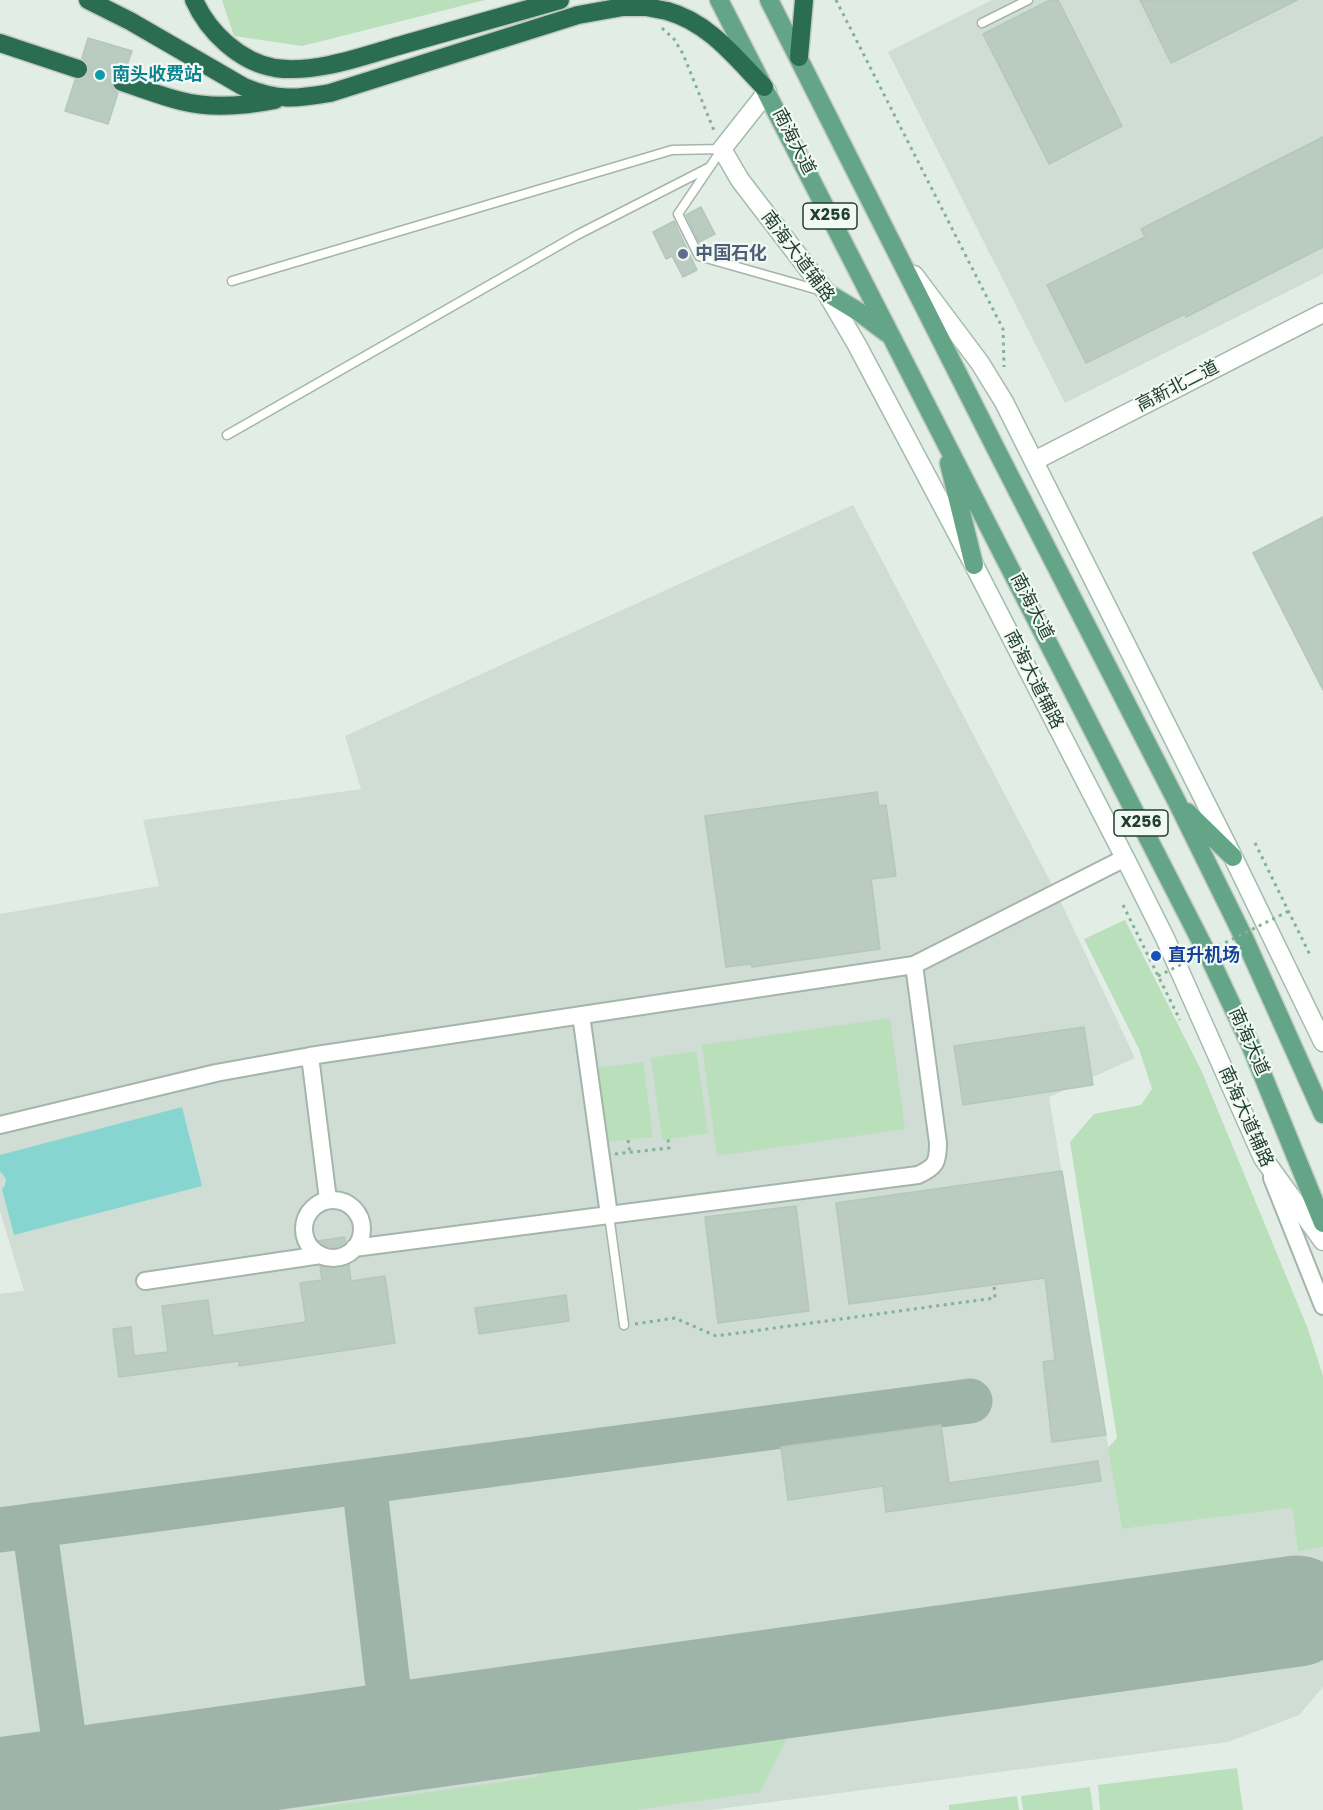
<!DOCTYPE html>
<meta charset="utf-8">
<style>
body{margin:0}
canvas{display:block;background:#e2ede5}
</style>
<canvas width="1323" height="1810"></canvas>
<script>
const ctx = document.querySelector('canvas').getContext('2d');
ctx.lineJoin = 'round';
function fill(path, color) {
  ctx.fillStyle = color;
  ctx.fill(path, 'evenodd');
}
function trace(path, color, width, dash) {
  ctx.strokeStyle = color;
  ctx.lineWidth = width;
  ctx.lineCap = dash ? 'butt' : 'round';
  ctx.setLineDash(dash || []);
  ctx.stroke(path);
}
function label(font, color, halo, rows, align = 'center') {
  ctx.font = font + ' Poppins,"Noto Sans SC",sans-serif';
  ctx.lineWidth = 4.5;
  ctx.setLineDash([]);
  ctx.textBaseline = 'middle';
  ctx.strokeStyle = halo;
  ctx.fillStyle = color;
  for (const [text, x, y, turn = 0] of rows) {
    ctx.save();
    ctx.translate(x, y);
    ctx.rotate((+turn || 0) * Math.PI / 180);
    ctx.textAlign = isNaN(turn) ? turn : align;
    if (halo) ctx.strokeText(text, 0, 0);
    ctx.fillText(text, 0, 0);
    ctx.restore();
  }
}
fill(new Path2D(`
 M992,0H1323V274L1065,403L888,52Z
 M853,505L1057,894L1135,1058L1049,1097L1122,1529L1292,1508L1298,1550L1323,1547V1687L1299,1715L1228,1742L711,1810H0V1294L24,1291L0,1211V914L159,886L143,820L361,789L345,736Z`), '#d0ddd4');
fill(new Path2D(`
 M222,0H485L302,46L234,36Z
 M1125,920L1202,1072L1308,1329L1323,1376V1547L1298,1551L1292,1508L1122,1529L1108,1448L1117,1438L1070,1142L1094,1114L1141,1105L1152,1089L1139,1049L1084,939Z
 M890,1018L905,1129L717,1156L702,1045Z
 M696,1051L708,1133L662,1140L651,1058Z
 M643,1062L653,1137L607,1142L598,1068Z
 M804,1704L760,1792L636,1810H300L538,1777L540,1742Z
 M1237,1768L1243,1810H1100L1098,1785Z
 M260,1783L264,1810H70Z
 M1090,1787L1093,1810H1023L1021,1796Z
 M1017,1796L1019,1810H949V1805Z`), '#b9dfbb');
fill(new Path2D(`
 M182,1107L202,1186L14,1235L2,1189L5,1185L6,1179L0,1171V1155Z`), '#86d5d0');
trace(new Path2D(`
 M364,1482L394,1737
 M34,1525L70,1783
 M0,1530L970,1401`), '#9eb4a8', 45);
trace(new Path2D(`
 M0,1793L1297,1611`), '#9eb4a8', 111);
const building = new Path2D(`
 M1050,0H1058L1122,126L1049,164L983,34Z
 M1140,0H1297L1171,63Z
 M88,38L132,51L125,71H120L115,73L111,79L113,89L118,93L108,124L65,111L75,80H80L85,78L89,72L87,62L82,58Z
 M1323,137V247L1186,317L1185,314L1086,363L1047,285L1145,237L1141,229Z
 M701,207L715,234L699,242L686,215Z
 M674,221L697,270L683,277L672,256L666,259L653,232Z
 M1323,517V690L1253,553Z
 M877,792L879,806L886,805L896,876L871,879L880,949L752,967L751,964L726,967L705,816Z
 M1084,1027L1093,1085L963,1105L954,1046Z
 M1062,1171L1106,1435L1052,1442L1043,1362L1055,1360L1045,1278L849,1304L836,1203Z
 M796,1206L809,1311L718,1323L705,1217Z
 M345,1237L344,1250L348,1256L351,1281L385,1276L395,1343L239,1366V1361L119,1377L113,1329L131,1327L134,1356L168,1352L162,1306L208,1300L213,1336L306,1322L300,1283L322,1280L320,1266L327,1264L331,1258L330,1249L324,1245H318L317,1241Z
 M566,1295L569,1321L479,1334L475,1308Z
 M941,1425L949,1483L1098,1461L1101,1481L886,1512L883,1486L788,1500L781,1447Z`);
fill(building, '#bacbc0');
trace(building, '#b4c7bb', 1.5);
trace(new Path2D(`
 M78,69L122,82`), '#bbcac1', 18, [18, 9]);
const service = new Path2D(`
 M982,23L1028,0
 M722,149L678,214L699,256L822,291
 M232,281L672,150L722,149
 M227,435L577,235L710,167
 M609,1215L624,1325`);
const minor = new Path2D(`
 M581,1015L609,1215
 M310,1056L328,1200
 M0,1125L216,1073L310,1056L914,965L1125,858
 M1272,1178L1323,1306
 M304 1229a29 29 0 1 1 58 0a29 29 0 1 1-58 0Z
 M354,1248L918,1175C936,1167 938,1162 938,1143L914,965
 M145,1281L321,1255`);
const tertiary = new Path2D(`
 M1034,461L1323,313`);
const secondary = new Path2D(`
 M767,92L722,149L740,180L826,292L857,345L974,565L1125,858L1165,938L1263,1158L1323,1241
 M914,275L980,363L1004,402L1233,857L1323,1042`);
const primary = new Path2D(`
 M719,0L1211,961L1250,1044L1323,1223
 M769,0L999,455L1177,802L1245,940L1323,1114
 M826,292L859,312L887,333
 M949,463L974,565
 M1187,812L1233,857`);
const motorway = new Path2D(`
 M88,0L130,21L244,87C278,101 295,99 330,93L578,15L623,7
 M194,0C208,32 240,62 275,68C317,74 366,55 405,44C457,29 508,15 560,0
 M667,11C708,22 735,57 764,87
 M0,43L78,69
 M799,57L804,0
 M122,82C141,88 161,96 181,101C212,109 244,106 275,100`);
trace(service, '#a4b5ab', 11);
trace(minor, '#a4b5ab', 20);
trace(tertiary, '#a4b5ab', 21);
trace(secondary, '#a2bcae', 21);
trace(primary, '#c1c9c5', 21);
trace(motorway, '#c1c9c5', 21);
trace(new Path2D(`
 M836,0L1003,329L1004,367
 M662,28L674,39L683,54L715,133
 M1255,843L1310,955
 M1123,905L1180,1020
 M628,1140L630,1153
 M615,1154L669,1148L668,1139
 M635,1324L675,1318L716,1336L995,1298L994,1285`), '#80b297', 3, [3, 4.5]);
trace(service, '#fff', 8);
trace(minor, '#fff', 16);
trace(tertiary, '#fff', 18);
trace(secondary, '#fff', 18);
trace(primary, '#63a586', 18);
trace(motorway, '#2b6d51', 18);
const motorwayBridge = new Path2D(`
 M623,7H646L667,11`);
trace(motorwayBridge, '#c1c9c5', 21, []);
trace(new Path2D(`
 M1158,976L1289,911`), '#80b297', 3, [3, 4.5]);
trace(motorwayBridge, '#2b6d51', 18);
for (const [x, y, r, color] of [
 [100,75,6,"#0f9aa8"],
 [683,254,6,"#5c6f8a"],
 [1156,956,6,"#1a4fb4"]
]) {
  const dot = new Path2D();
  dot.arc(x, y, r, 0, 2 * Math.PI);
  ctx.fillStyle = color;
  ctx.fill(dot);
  trace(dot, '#f2f9f4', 2);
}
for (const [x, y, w] of [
 [830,216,54],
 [1141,823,54]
]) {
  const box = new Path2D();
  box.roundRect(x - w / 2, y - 13, w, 26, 4.5);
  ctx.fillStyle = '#f2f9f4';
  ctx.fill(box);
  trace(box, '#213f30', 1.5);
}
label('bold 16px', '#213f30', null, [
 ["X256",830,216],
 ["X256",1141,823]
]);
label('bold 18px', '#0d838f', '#f2f9f4', [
 ["南头收费站",112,75]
], 'left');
label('18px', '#213f30', '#f2f9f4', [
 ["南海大道",793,142,63],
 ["南海大道辅路",797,257,53],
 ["高新北二道",1178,387,-27],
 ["南海大道",1031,607,63],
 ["南海大道辅路",1033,680,63],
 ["南海大道",1248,1042,66],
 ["南海大道辅路",1245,1117,66]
]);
label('bold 18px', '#4e5e75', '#f2f9f4', [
 ["中国石化",695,254]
], 'left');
label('bold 18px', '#164399', '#f2f9f4', [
 ["直升机场",1168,956]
], 'left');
</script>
